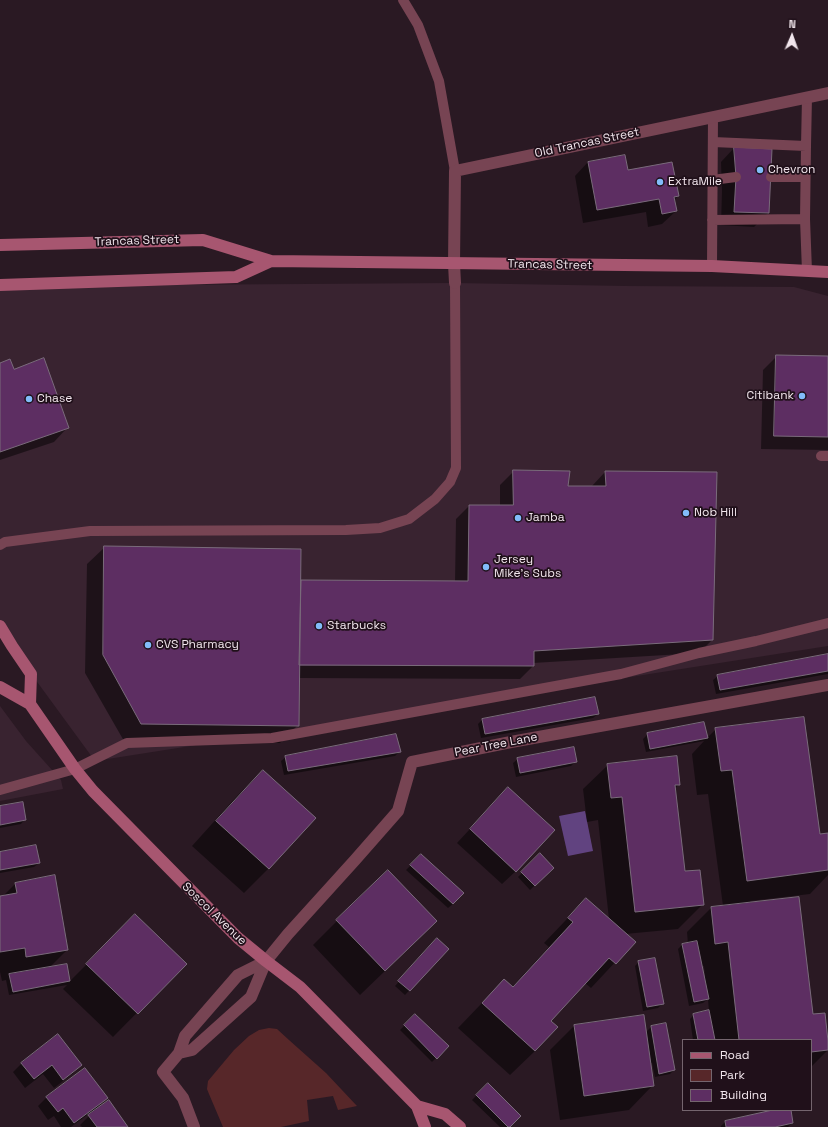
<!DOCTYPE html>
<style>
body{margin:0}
#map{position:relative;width:828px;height:1127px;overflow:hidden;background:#2a1923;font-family:"Space Grotesk",sans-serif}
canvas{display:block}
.legend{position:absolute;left:682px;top:1039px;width:130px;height:72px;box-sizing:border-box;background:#20101a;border:1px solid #74656e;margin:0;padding:5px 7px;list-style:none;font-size:12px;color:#f1e5ec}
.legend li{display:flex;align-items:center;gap:8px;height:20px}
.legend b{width:20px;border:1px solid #74656e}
.north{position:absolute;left:772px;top:16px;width:40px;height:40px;-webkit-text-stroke:3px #20101a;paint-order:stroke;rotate:2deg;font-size:11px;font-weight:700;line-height:16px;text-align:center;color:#f1e5ec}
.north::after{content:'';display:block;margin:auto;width:14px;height:18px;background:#f1e5ec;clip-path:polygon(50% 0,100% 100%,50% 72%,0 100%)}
</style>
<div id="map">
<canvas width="828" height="1127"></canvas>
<ul class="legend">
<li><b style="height:5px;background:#a75670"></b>Road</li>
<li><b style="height:11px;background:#572729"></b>Park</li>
<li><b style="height:11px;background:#5d2e62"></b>Building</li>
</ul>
<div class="north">N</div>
</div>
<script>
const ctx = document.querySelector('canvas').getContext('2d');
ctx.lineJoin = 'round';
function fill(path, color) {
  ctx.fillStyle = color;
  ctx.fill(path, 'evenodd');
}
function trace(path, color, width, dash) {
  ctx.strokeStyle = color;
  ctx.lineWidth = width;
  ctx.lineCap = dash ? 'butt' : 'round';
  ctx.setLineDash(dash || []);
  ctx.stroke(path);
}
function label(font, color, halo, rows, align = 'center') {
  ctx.font = font + ' "Space Grotesk",sans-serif';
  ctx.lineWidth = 3.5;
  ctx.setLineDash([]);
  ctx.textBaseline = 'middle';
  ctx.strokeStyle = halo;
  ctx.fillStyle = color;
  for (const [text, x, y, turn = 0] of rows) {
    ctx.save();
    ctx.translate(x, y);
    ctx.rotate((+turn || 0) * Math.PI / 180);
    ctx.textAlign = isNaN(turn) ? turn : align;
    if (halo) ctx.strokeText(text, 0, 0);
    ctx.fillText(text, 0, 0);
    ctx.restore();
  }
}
fill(new Path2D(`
 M455,283L626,286L794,287L828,296V646L95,761L24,664L0,626V286Z
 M0,706L26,741L61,780L63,789L0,801Z`), '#392330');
fill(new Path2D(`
 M269,1028L277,1029L289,1040L326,1073L357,1106L338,1110L333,1096L307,1100L309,1121L281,1127H223L209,1094L207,1089L208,1081L234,1050L249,1036L259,1030Z`), '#572729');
fill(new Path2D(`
 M585,811L593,851L568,856L559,816Z`), '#614380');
fill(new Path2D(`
 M734,148L768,213L754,227L721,225L722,191L721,162Z
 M588,162L627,171L678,196L674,200L676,211L662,224L648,227L646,212L583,223L575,176Z
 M777,356L828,357V450L761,449L763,370Z
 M0,364L13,370L67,428L54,442L0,460Z
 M514,471L567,487H592V486L605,472L712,640L699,653L533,663V666L520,679L298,678V725L280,743L124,741L85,673L87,564L105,547L299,583L301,581L455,582L456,519L469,506H500V485Z
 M828,655V674L716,694L713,680L718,676Z
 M598,714L593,718L481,738L478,724L482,720Z
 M703,723L707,738L716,729L819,835L828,834V875L810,894L750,901L812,1016L828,1050L811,1067V1040H693L690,1019L694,1015L709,1012L708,999L703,1003L689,1006L678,949L682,945L688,944L687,932L711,908L723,906L708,794L697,795L692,754L704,741L646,752L643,739L648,734ZM704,966L705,977H704L701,967Z
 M400,751L395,756L284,775L281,761L286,757Z
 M518,759L576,761L571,766L516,777L513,763Z
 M608,765L679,784L675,789L684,872L703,904L678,929L625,934L634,942L591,988L585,983L550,1021L535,1051L510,1075L458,1028L504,980L512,987L549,947L544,943L586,899L609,919L598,820L587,822L583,789Z
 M263,771L315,818L268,869L244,893L192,846L238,795Z
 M495,802L516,871L502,884L457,843Z
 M0,807L25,819L21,824L0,828Z
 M0,853L39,863L34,867L0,873Z
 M421,855L453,904L448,908L406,870Z
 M540,855L553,868L530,890L518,877Z
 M15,884L67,950L49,968L66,965L69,982L111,940L185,964L113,1037L63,989L67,985L9,995L6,980L2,981L0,972V897H2Z
 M337,921L412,945L360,995L313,945Z
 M433,944L448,949L405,995L395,986Z
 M639,962L663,1003L658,1008L643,1011L635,966Z
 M415,1015L448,1046L432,1062L400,1030Z
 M665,1024L674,1070L670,1074L655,1077L652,1063H650L653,1085L629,1110L560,1120L550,1050L574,1026L646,1032L651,1027Z
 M22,1063L81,1065L72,1074L54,1088L43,1074L25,1088L13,1072Z
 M488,1084L509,1127H500L472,1100Z
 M47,1097L106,1098L95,1110L127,1127H82L80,1125L92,1113L91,1112L71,1127H61L54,1116L48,1120L38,1106Z
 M778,1110H790L792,1123L788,1127H721V1126L725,1122Z`), '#0007');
const building = new Path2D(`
 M734,147L772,149L769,213L734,212L736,177Z
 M625,155L628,170L672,162L679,196L674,197L677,211L662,214L659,199L597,210L588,162Z
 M776,355L828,356V437L774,436Z
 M44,358L69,428L0,452V363L10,359L14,369Z
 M513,470L570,471L568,486H606L605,471L717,472L713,640L534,651V666L299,665L301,580L468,581L469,505H513Z
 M104,546L301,549L299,726L141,724L103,655Z
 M828,654V671L720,690L717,675Z
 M595,697L599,714L485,734L482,719Z
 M804,717L820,834L828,833V870L747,881L732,770L721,771L715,728Z
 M704,722L708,738L650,749L647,733Z
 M396,734L401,752L288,771L285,756Z
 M574,747L577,762L520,773L517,758Z
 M677,756L680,785H675L685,871L700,870L704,905L635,912L622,797L611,798L607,764Z
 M263,770L316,818L269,869L216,821Z
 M508,787L555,830L516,872L470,829Z
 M23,802L26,820L0,825V806Z
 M36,845L40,863L0,870V852Z
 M540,853L554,868L535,886L521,872Z
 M421,854L464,893L453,904L410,865Z
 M388,870L437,921L385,971L336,920Z
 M55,875L68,950L26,957L25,948L0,952V896L17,893L15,883Z
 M799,897L813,1014L825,1013L828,1041V1050L811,1052V1040H739L728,942L715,944L711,907Z
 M586,898L636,942L616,964L609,958L551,1021L558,1027L535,1051L482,1003L504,979L513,987L573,922L568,918Z
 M135,914L187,964L138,1014L86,964Z
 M437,938L449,949L410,991L398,981Z
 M697,941L709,999L694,1002L682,944Z
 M655,958L664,1004L647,1007L638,961Z
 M67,964L70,981L13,992L9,974Z
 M709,1010L715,1040H698L693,1014Z
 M415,1014L449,1046L437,1059L404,1025Z
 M644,1015L654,1086L584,1096L574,1025Z
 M666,1023L675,1070L659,1074L651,1026Z
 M58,1034L82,1065L63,1080L52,1065L34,1079L21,1063Z
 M85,1068L108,1098L74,1123L63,1108L58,1112L46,1097Z
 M488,1083L521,1116L510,1127H508L476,1095Z
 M109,1100L128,1127H97L88,1115Z
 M773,1110H791L793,1123L775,1127H726L725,1121Z`);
fill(building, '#5d2e62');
trace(building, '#7a6b7b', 1);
trace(new Path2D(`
 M403,0L418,25L439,81L455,171
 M713,142L806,146L807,97
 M806,146L805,219L807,271
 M771,177H805
 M712,180L736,177
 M712,220L805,219
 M712,266L713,117
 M821,456H828
 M0,545L5,542L90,531L346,530L380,528L409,519L435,499L450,482L456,468L455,283
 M0,790L75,769L127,743L272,738L621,674L699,653L756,641L828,623`), '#774453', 10);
trace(new Path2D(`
 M455,283L454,264L455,171L828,93
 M266,961L238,975L185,1036L179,1053L192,1050L251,997L266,961L288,934L355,860L398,811L412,762L511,742L828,685
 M179,1053L163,1072L183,1098L194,1127`), '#774453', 12);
trace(new Path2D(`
 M0,245L203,240L271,261L712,266L828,272
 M0,285L236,277L271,261
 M0,626L12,646L31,674L30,704
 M0,687L30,704L75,769L93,791L238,938L266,961L300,987L305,992L417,1106L425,1127
 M417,1106L445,1114L460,1127`), '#a75670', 12);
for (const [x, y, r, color] of [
 [760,170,4,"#82bcfa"],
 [660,182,4,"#82bcfa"],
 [802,396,4,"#82bcfa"],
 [29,399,4,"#82bcfa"],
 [686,513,4,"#82bcfa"],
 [518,518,4,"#82bcfa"],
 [486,567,4,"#82bcfa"],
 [319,626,4,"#82bcfa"],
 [148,645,4,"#82bcfa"]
]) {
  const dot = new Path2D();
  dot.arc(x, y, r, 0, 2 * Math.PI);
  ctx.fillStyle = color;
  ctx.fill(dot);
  trace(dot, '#20101a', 1.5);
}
label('12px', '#f1e5ec', '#20101a', [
 ["Old Trancas Street",587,143,-12],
 ["Trancas Street",137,241,-2],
 ["Trancas Street",550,265,1],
 ["Pear Tree Lane",496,745,-11],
 ["Soscol Avenue",214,914,44]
]);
label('12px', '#f1e5ec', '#20101a', [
 ["Chevron",768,170],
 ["ExtraMile",668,182],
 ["Citibank",794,396,"right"],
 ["Chase",37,399],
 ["Nob Hill",694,513],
 ["Jamba",526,518],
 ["Jersey",494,560],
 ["Mike's Subs",494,574],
 ["Starbucks",327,626],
 ["CVS Pharmacy",156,645]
], 'left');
</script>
